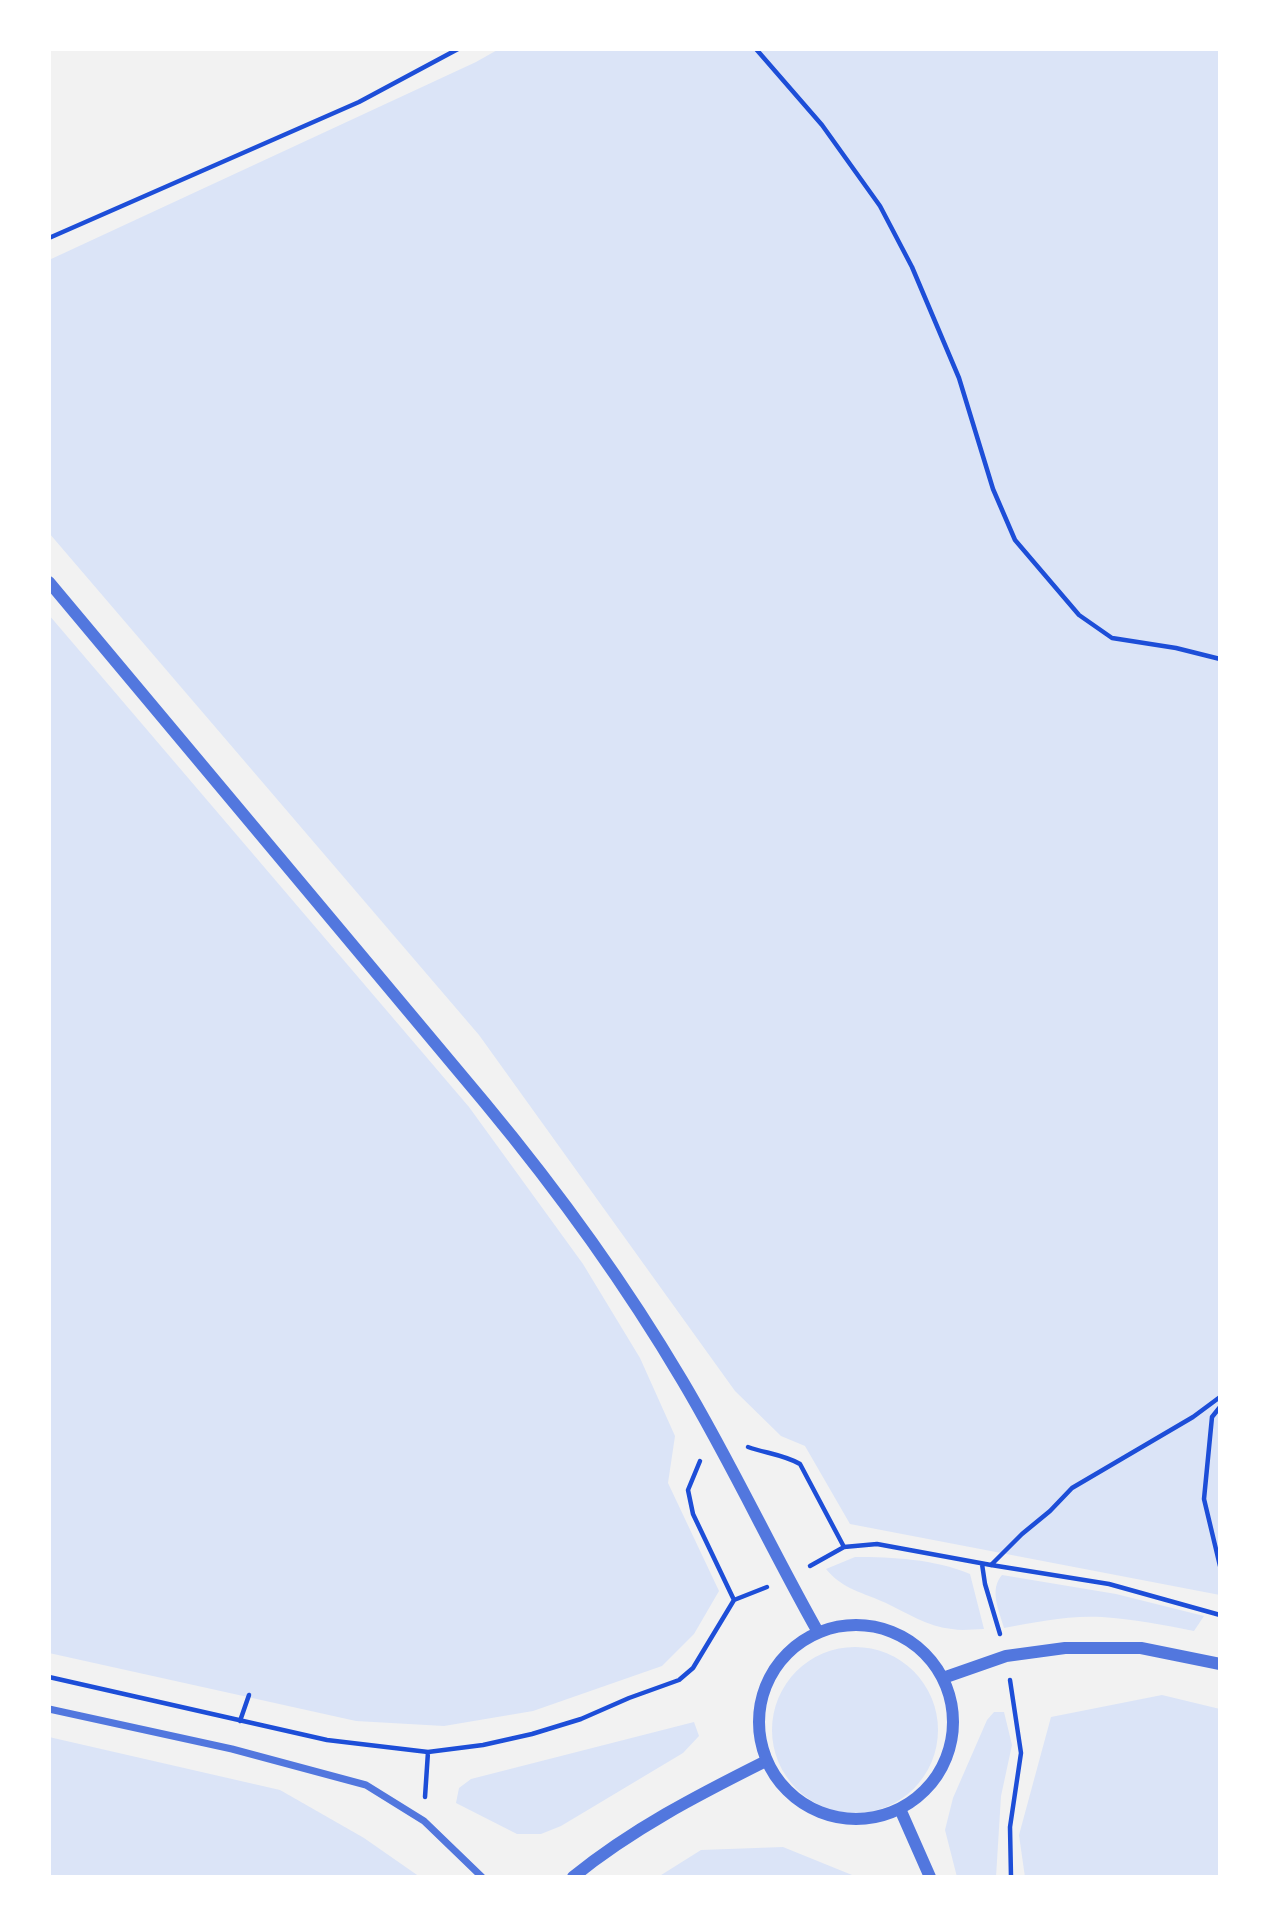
<!DOCTYPE html>
<style>
body{margin:0}
#map{position:relative;width:1269px;height:1926px;overflow:hidden;background:#f2f2f2;font-family:"Golos Text",sans-serif}
canvas{display:block}
.frame{position:absolute;inset:0;border:51px solid #fff;pointer-events:none}
</style>
<div id="map">
<canvas width="1269" height="1926"></canvas>
<div class="frame"></div>
</div>
<script>
const ctx = document.querySelector('canvas').getContext('2d');
ctx.lineJoin = 'round';
function fill(path, color) {
  ctx.fillStyle = color;
  ctx.fill(path, 'evenodd');
}
function trace(path, color, width, dash) {
  ctx.strokeStyle = color;
  ctx.lineWidth = width;
  ctx.lineCap = dash ? 'butt' : 'round';
  ctx.setLineDash(dash || []);
  ctx.stroke(path);
}
fill(new Path2D(`
 M499,49H1220V1595L850,1524L805,1446L781,1436L735,1391L479,1035L49,533V260L476,62Z
 M49,615L469,1107L583,1264L640,1358L675,1436L668,1483L719,1591L694,1634L662,1666L533,1711L444,1726L356,1721L49,1653Z
 M855,1557C893,1557 934,1559 970,1574L984,1629C974,1629 962,1631 952,1629C928,1627 907,1613 886,1603C864,1593 842,1589 826,1569Z
 M1002,1575L1116,1594L1204,1616L1194,1631C1164,1625 1133,1619 1102,1617C1069,1615 1036,1622 1004,1628C999,1610 989,1590 1002,1575Z
 M772 1730a83 83 0 1 1 166 0a83 83 0 1 1-166 0Z
 M1162,1695L1220,1709V1877H1025L1019,1835L1051,1717Z
 M994,1712H1004L1012,1745L1001,1796L996,1877H957L945,1830L953,1798L987,1720Z
 M694,1722L699,1736L683,1753L561,1826L541,1834H517L456,1803L459,1788L471,1779Z
 M49,1737L280,1790L364,1838L420,1877H49Z
 M783,1847L857,1877H658L701,1850Z`), '#dbe4f7');
trace(new Path2D(`
 M756,49L822,125L880,206L912,267L959,378L993,489L1015,540L1079,615L1112,638L1176,648L1220,659
 M49,238L359,102L458,49
 M1220,1407L1212,1417L1204,1499L1220,1566
 M748,1447C765,1453 785,1455 800,1464L844,1547
 M700,1461L688,1490L693,1514L734,1600
 M982,1564L985,1584L1000,1634
 M991,1565L1022,1534L1050,1511L1072,1488L1193,1417L1220,1397
 M810,1566L844,1547L877,1544L991,1565L1109,1584L1220,1615
 M49,1677L327,1740L428,1752L483,1745L532,1734L581,1719L629,1698L679,1680L693,1668L734,1600L767,1587
 M1010,1680L1021,1753L1010,1827L1011,1877
 M240,1721L249,1695
 M425,1797L428,1752`), '#1d4ed8', 4.5);
trace(new Path2D(`
 M49,1709L232,1749L366,1785L424,1821L482,1877`), '#5277de', 7);
trace(new Path2D(`
 M49,582L485,1103C558,1191 624,1282 682,1380C731,1462 771,1549 818,1632
 M759 1722a97 97 0 1 1 194 0a97 97 0 1 1-194 0Z
 M943,1678L1006,1656L1065,1648H1141L1220,1664
 M900,1809L930,1877
 M573,1877C632,1829 698,1795 766,1761`), '#5277de', 12);
</script>
